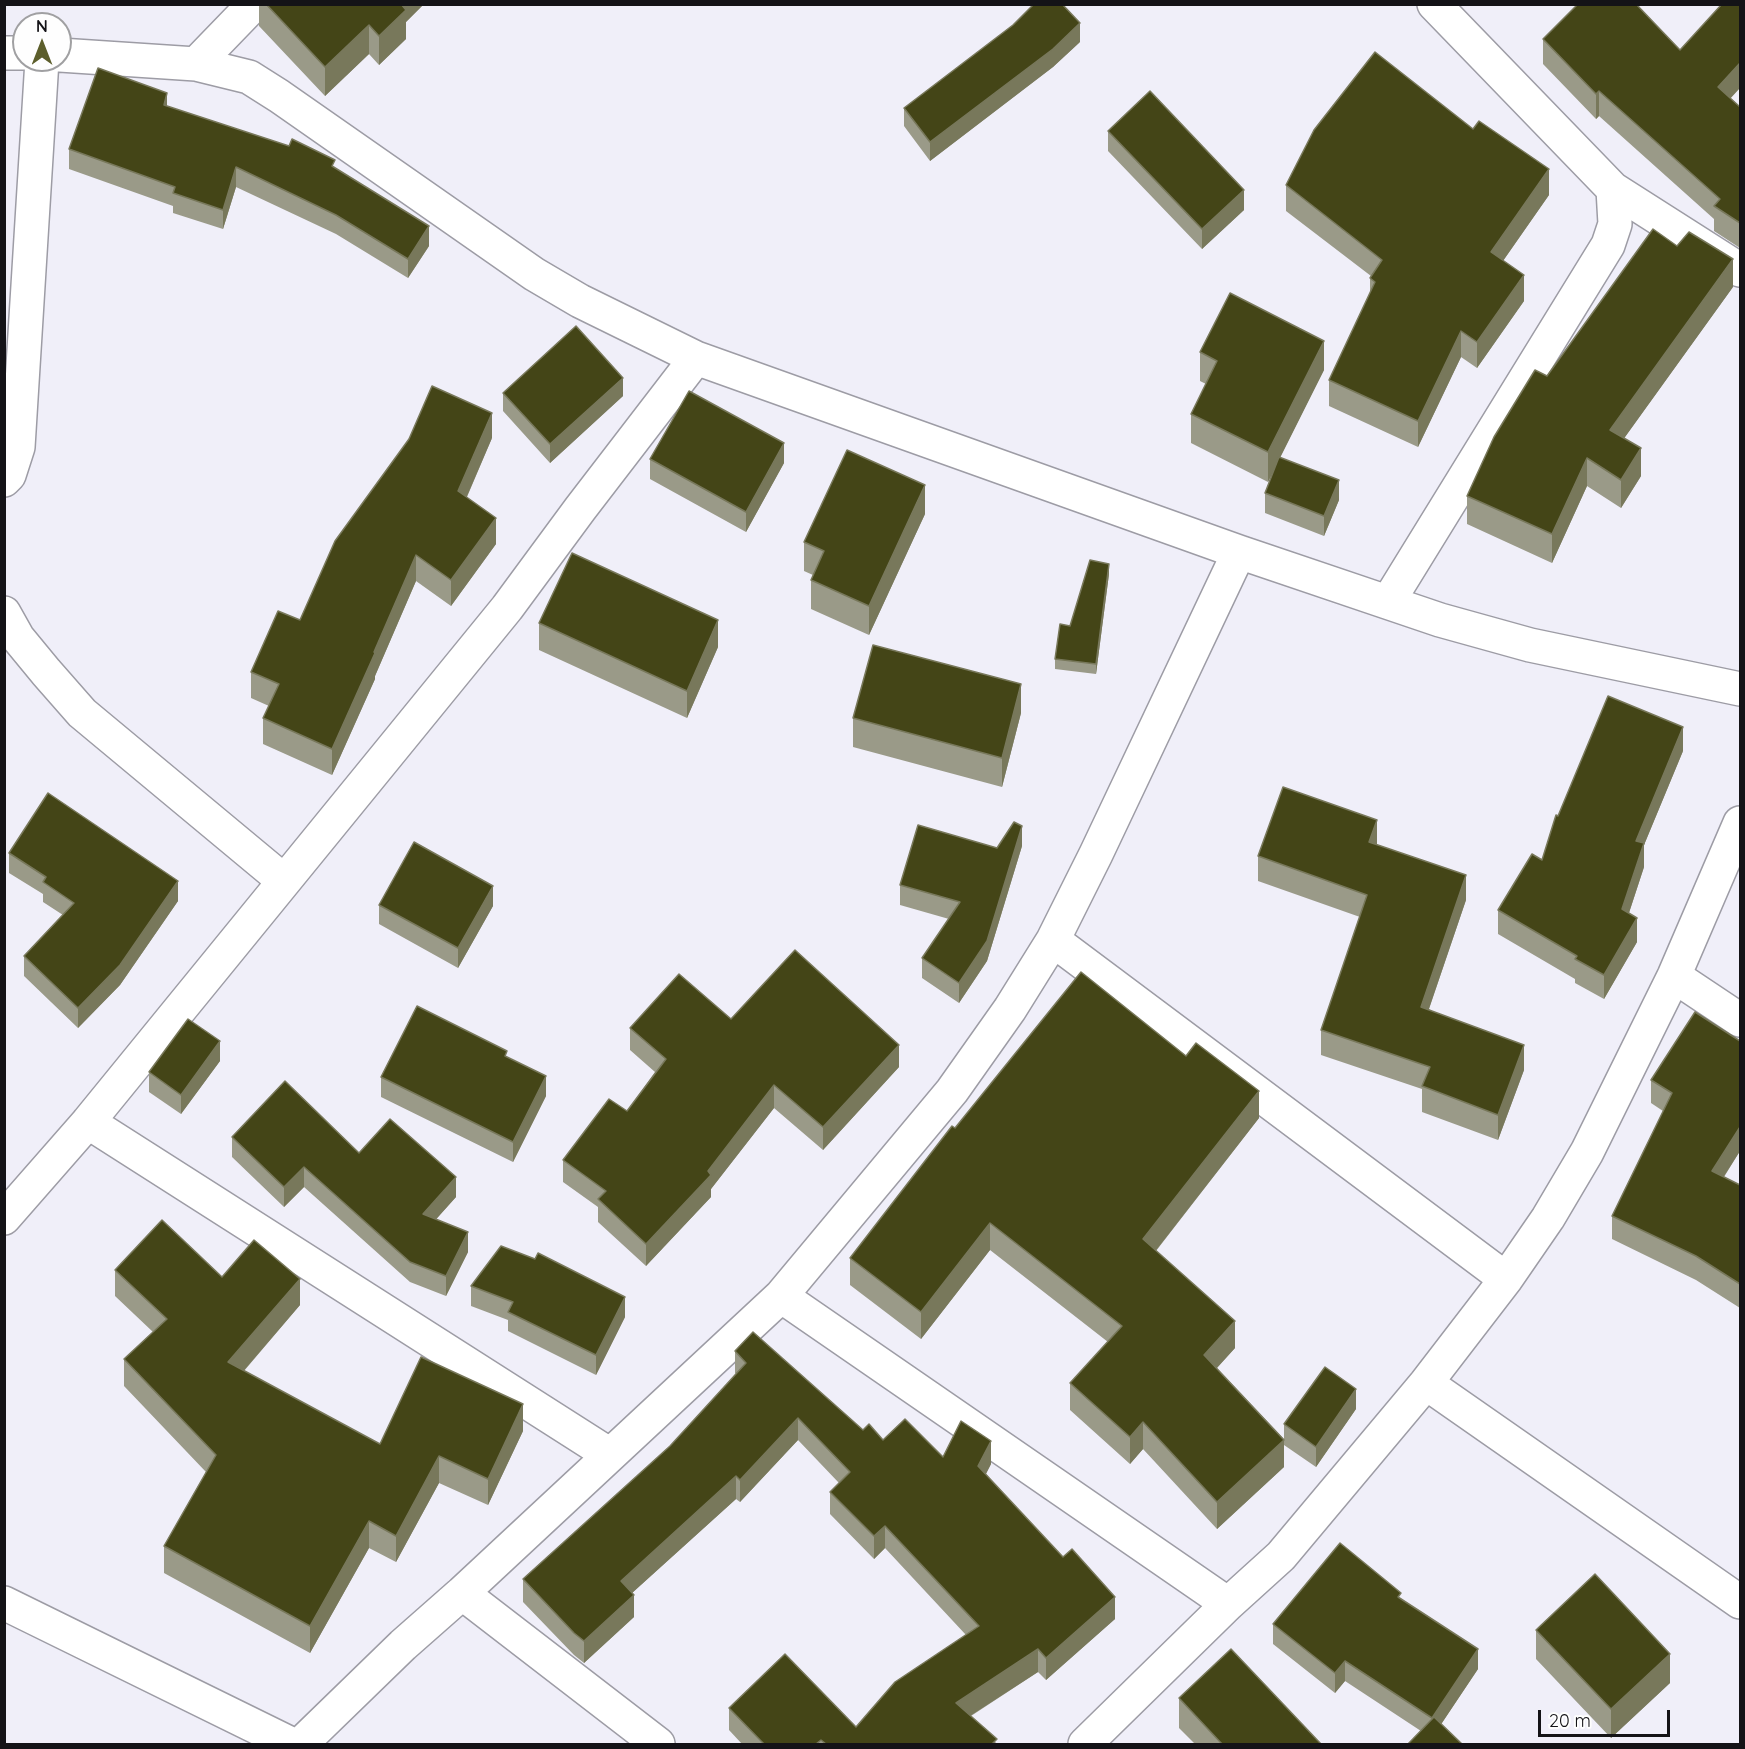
<!DOCTYPE html>
<style>
body{margin:0}
#map{position:relative;width:1745px;height:1749px;overflow:hidden;background:#f0eff9;font-family:Quicksand,sans-serif}
canvas{display:block}
.frame{position:absolute;inset:0;border:6px solid #141317;pointer-events:none}
.north{position:absolute;left:12px;top:12px;width:60px;height:60px;box-sizing:border-box;background:#fefefe;border:2px solid #a0a0a2;border-radius:50%;rotate:0deg;font-size:16px;font-weight:700;line-height:24px;text-align:center;color:#141317}
.north::after{content:'';display:block;margin:auto;width:21px;height:27px;background:#5c5e2b;clip-path:polygon(50% 0,100% 100%,50% 72%,0 100%)}
.scale{position:absolute;left:1538px;top:1710px;width:132px;height:27px;box-sizing:border-box;border:3px solid #141317;border-top:0;padding-left:8px;font-size:18px;line-height:21px;white-space:nowrap;color:#141317;-webkit-text-stroke:4px #fefefe;paint-order:stroke}
</style>
<div id="map">
<canvas width="1745" height="1749"></canvas>
<div class="frame"></div>
<div class="north">N</div>
<div class="scale">20 m</div>
</div>
<script>
const ctx = document.querySelector('canvas').getContext('2d');
ctx.lineJoin = 'round';
function trace(path, color, width, dash) {
  ctx.strokeStyle = color;
  ctx.lineWidth = width;
  ctx.lineCap = dash ? 'butt' : 'round';
  ctx.setLineDash(dash || []);
  ctx.stroke(path);
}
function fill(path, color) {
  ctx.fillStyle = color;
  ctx.fill(path, 'evenodd');
}
const street = new Path2D(`
 M1434,4L1613,189L1740,270
 M4,53H24
 M60,55L196,64L249,77L279,96L534,274L580,301L696,358L1239,552L1440,620L1530,645L1740,689
 M196,64L254,4
 M4,480L9,475L18,447L42,60
 M1388,602L1608,245L1615,224L1613,189
 M4,613L18,638L46,672L82,713L284,881
 M1053,940L1506,1279
 M1674,976L1740,1020
 M88,1122L610,1455
 M4,1218L88,1122L507,608L580,509L696,358
 M781,1296L1228,1604
 M1426,1383L1740,1602
 M462,1593L658,1744
 M4,1603L291,1744
 M301,1744L403,1645L462,1593L781,1296L952,1091L1010,1009L1053,940L1096,854L1239,552
 M1085,1744L1228,1604L1281,1556L1426,1383L1506,1279L1548,1218L1587,1152L1674,976L1740,823`);
trace(street, '#9d9ca5', 36);
trace(street, '#fff', 33);
fill(new Path2D(`
 M259,4H424L406,22V39L379,65L369,54L325,96L259,26Z
 M1543,39L1680,50L1740,107V248L1714,231V219L1599,116L1596,119L1543,64Z
 M1080,42L1053,67L930,161L904,126V108Z
 M167,106L335,168L429,246L408,278L336,234L236,187L223,229L173,213V206L69,169V149Z
 M1108,131L1244,210L1202,249L1108,151Z
 M1286,185L1549,195L1503,261L1524,301L1477,368L1461,357L1418,447L1329,406V380L1370,293V278L1371,276L1286,211Z
 M1733,287L1624,438L1641,476L1621,508L1587,486L1552,563L1467,524V496L1547,376Z
 M1200,352L1324,370L1280,457L1339,500L1324,536L1265,513V493L1271,476L1268,482L1191,443V414L1206,384L1200,381Z
 M503,393L623,396L550,463L503,411Z
 M492,438L467,497L496,544L451,606L416,581L375,676V679L332,775L263,744V718L269,706L251,698V672Z
 M650,459L784,463L746,532L650,479Z
 M925,514L869,635L811,609V580L813,575L804,571V542Z
 M1109,574L1096,674L1055,669V659L1070,626Z
 M539,623L718,647L687,718L539,650Z
 M1021,713L1002,787L853,747V718Z
 M1683,751L1644,845V867L1629,913L1637,942L1604,999L1575,983V979L1498,934V910L1542,860L1558,816Z
 M1377,845L1466,900L1429,1009L1524,1070L1498,1140L1422,1112V1089L1321,1055V1030L1360,917L1258,881V856Z
 M1022,846L987,961L959,1003L922,978V958L949,919L900,905V885L997,848Z
 M9,853L178,901L120,985L78,1028L24,976V956L63,915L43,902V894L9,873Z
 M379,905L493,906L458,968L379,924Z
 M1695,1012L1740,1151L1724,1177L1740,1185V1308L1696,1280L1612,1239V1216L1663,1111L1651,1103V1080Z
 M731,1019L899,1067L823,1150L774,1108L711,1189V1197L646,1266L598,1222V1207L563,1182V1160L627,1111L655,1072L630,1050V1028Z
 M507,1057L546,1096L513,1162L381,1097V1077Z
 M220,1061L181,1114L149,1092V1072Z
 M1259,1118L1156,1251L1235,1348L1217,1368L1284,1439V1424L1356,1409L1316,1467L1284,1445V1467L1217,1529L1143,1449L1130,1464L1070,1410V1383L1108,1342L990,1250L921,1339L850,1285V1258L955,1128Z
 M232,1137L359,1153L456,1197L436,1219L468,1252L446,1296L410,1282L304,1187L284,1207L232,1157Z
 M115,1270L222,1277L300,1305L244,1371L380,1444L523,1431L488,1505L439,1483L396,1562L369,1548L310,1653L164,1573V1546L206,1472L124,1386V1359L153,1332L115,1296Z
 M471,1286L625,1317L596,1375L508,1331V1320L471,1306Z
 M735,1351L863,1430L883,1440L943,1457L991,1464L986,1474L1115,1619L1046,1680L1038,1672L971,1716L997,1744H742L729,1730V1708L856,1727L966,1635L885,1548L874,1559L830,1514V1492L839,1483L798,1440L740,1502L736,1499L632,1593L634,1617L584,1663L574,1655L523,1602V1579L670,1446L736,1374L735,1373Z
 M1401,1599L1478,1669L1441,1724L1421,1731L1345,1681L1335,1693L1273,1644V1624Z
 M1536,1630L1670,1683L1611,1738L1536,1659Z
 M1179,1698L1321,1744H1195L1179,1728Z`), '#9a9a88');
fill(new Path2D(`
 M397,4H424L406,22V39L379,65V36Z
 M1080,23V42L1053,67L930,161V142Z
 M369,25V54L325,96V67Z
 M1740,63V88L1718,112V87Z
 M1599,91V116L1596,119V94Z
 M167,93V112L164,105Z
 M236,167V187L223,229V210Z
 M1549,169V195L1491,278V252Z
 M1244,190V210L1202,249V229Z
 M429,226V246L408,278V259Z
 M1733,259V287L1610,458V430Z
 M1524,275V301L1477,368V342Z
 M1461,331V357L1418,447V421Z
 M1324,341V370L1268,482V452Z
 M623,378V396L550,463V444Z
 M492,413V438L458,517V491Z
 M784,443V463L746,532V512Z
 M1641,448V476L1621,508V480Z
 M1587,458V486L1552,563V534Z
 M1339,480V500L1324,536V516Z
 M925,485V514L869,635V606Z
 M496,518V544L451,606V580Z
 M416,555V581L375,676V679L332,775V749Z
 M1109,564V574L1096,674V664Z
 M718,620V647L687,718V691Z
 M1021,684V713L1002,787V758Z
 M1683,727V751L1644,845V867L1622,934V909L1636,841Z
 M1377,820V845L1369,842Z
 M1022,826V846L987,961L959,1003V983Z
 M1466,875V900L1421,1032V1007Z
 M178,881V901L120,985L78,1028V1008Z
 M493,886V906L458,968V948Z
 M1637,918V942L1604,999V975Z
 M220,1041V1061L181,1114V1095Z
 M899,1045V1067L823,1150V1127Z
 M1524,1045V1070L1498,1140V1115Z
 M546,1076V1096L513,1162V1142Z
 M774,1085V1108L711,1189V1197L646,1266V1244L708,1171Z
 M1259,1091V1118L1143,1267V1239Z
 M1740,1127V1151L1712,1195V1171Z
 M304,1167V1187L284,1207V1187Z
 M456,1177V1197L423,1234V1214Z
 M990,1223V1250L921,1339V1312Z
 M468,1232V1252L446,1296V1276Z
 M300,1279V1305L228,1389V1362Z
 M625,1297V1317L596,1375V1355Z
 M1235,1321V1348L1204,1382V1355Z
 M1356,1389V1409L1316,1467V1447Z
 M523,1404V1431L488,1505V1479Z
 M798,1418V1440L740,1502V1480Z
 M1143,1422V1449L1130,1464V1437Z
 M1284,1440V1467L1217,1529V1502Z
 M991,1441V1464L978,1489V1466Z
 M439,1456V1483L396,1562V1536Z
 M736,1476V1499L621,1603V1581Z
 M369,1521V1548L310,1653V1626Z
 M885,1526V1548L874,1559V1536Z
 M634,1595V1617L584,1663V1641Z
 M1115,1597V1619L1046,1680V1658Z
 M1038,1649V1672L956,1725V1703Z
 M1478,1649V1669L1432,1738V1718Z
 M1670,1654V1683L1611,1738V1709Z
 M1345,1661V1681L1335,1693V1673Z`), '#78785b');
const building = new Path2D(`
 M266,4H401L406,10L379,36L369,25L325,67Z
 M1034,4H1062L1080,23L1053,49L930,142L904,108L1013,25Z
 M1578,4H1636L1680,50L1722,4H1740V63L1718,87L1740,107V223L1714,206L1720,199L1599,91L1596,94L1543,39Z
 M1375,52L1473,129L1479,121L1549,169L1491,252L1524,275L1477,342L1461,331L1418,421L1329,380L1375,282L1370,278L1382,260L1286,185L1314,130Z
 M98,68L167,93L164,105L289,146L292,139L335,160L332,166L429,226L408,259L336,215L236,167L223,210L173,193L175,187L69,149Z
 M1150,91L1244,190L1202,229L1108,131Z
 M1653,229L1677,246L1689,232L1733,259L1610,430L1641,448L1621,480L1587,458L1552,534L1467,496L1494,437L1535,370L1547,376Z
 M1230,293L1324,341L1268,452L1191,414L1217,361L1200,352Z
 M576,326L623,378L550,444L503,393Z
 M432,386L492,413L458,491L496,518L451,580L416,555L374,652L375,653L332,749L263,718L279,684L251,672L278,611L300,620L335,541L409,439Z
 M689,391L784,443L746,512L650,459Z
 M847,450L925,485L869,606L811,580L824,551L804,542Z
 M1279,457L1339,480L1324,516L1265,493Z
 M572,553L718,620L687,691L539,623Z
 M1090,560L1109,564L1096,664L1055,659L1060,624L1070,626Z
 M873,645L1021,684L1002,758L853,718Z
 M1608,696L1683,727L1636,841L1644,843L1622,909L1637,918L1604,975L1575,959L1577,956L1498,910L1532,854L1542,860L1556,815L1558,816Z
 M1283,787L1377,820L1369,842L1466,875L1421,1007L1524,1045L1498,1115L1422,1086L1430,1067L1321,1030L1367,895L1258,856Z
 M48,793L178,881L120,965L78,1008L24,956L74,903L43,882L46,877L9,853Z
 M1014,822L1022,826L987,941L959,983L922,958L960,902L900,885L918,825L997,848Z
 M414,842L493,886L458,948L379,905Z
 M795,950L899,1045L823,1127L774,1085L708,1171L711,1175L646,1244L598,1199L606,1191L563,1160L609,1099L627,1111L666,1059L630,1028L679,974L731,1019Z
 M1081,972L1186,1056L1196,1043L1259,1091L1143,1239L1235,1321L1204,1355L1284,1440L1217,1502L1143,1422L1130,1437L1070,1383L1122,1326L990,1223L921,1312L850,1258L952,1126L955,1128Z
 M417,1006L507,1051L505,1056L546,1076L513,1142L381,1077Z
 M1695,1012L1740,1041V1127L1712,1171L1740,1185V1284L1696,1256L1612,1216L1672,1093L1651,1080Z
 M188,1019L220,1041L181,1095L149,1072Z
 M285,1081L359,1153L390,1119L456,1177L423,1214L468,1232L446,1276L410,1262L304,1167L284,1187L232,1137Z
 M162,1220L222,1277L254,1240L300,1279L228,1362L380,1444L421,1357L523,1404L488,1479L439,1456L396,1536L369,1521L310,1626L164,1546L216,1455L124,1359L167,1319L115,1270Z
 M501,1246L535,1259L538,1253L625,1297L596,1355L508,1312L513,1302L471,1286Z
 M753,1332L863,1430L869,1424L883,1440L905,1419L943,1457L961,1421L991,1441L978,1466L1063,1557L1072,1549L1115,1597L1046,1658L1038,1649L956,1703L997,1739L992,1744H826L821,1740L816,1744H764L729,1708L785,1654L856,1727L895,1682L979,1626L885,1526L874,1536L830,1492L850,1472L798,1418L740,1480L736,1476L621,1581L634,1595L584,1641L574,1633L523,1579L670,1446L746,1363L735,1351Z
 M1325,1367L1356,1389L1316,1447L1284,1424Z
 M1340,1543L1401,1593L1398,1597L1478,1649L1432,1718L1345,1661L1335,1673L1273,1624Z
 M1595,1574L1670,1654L1611,1709L1536,1630Z
 M1231,1649L1321,1744H1222L1179,1698Z
 M1434,1717L1462,1744H1408Z`);
fill(building, '#444517');
trace(building, '#78785b', 1.5);
</script>
